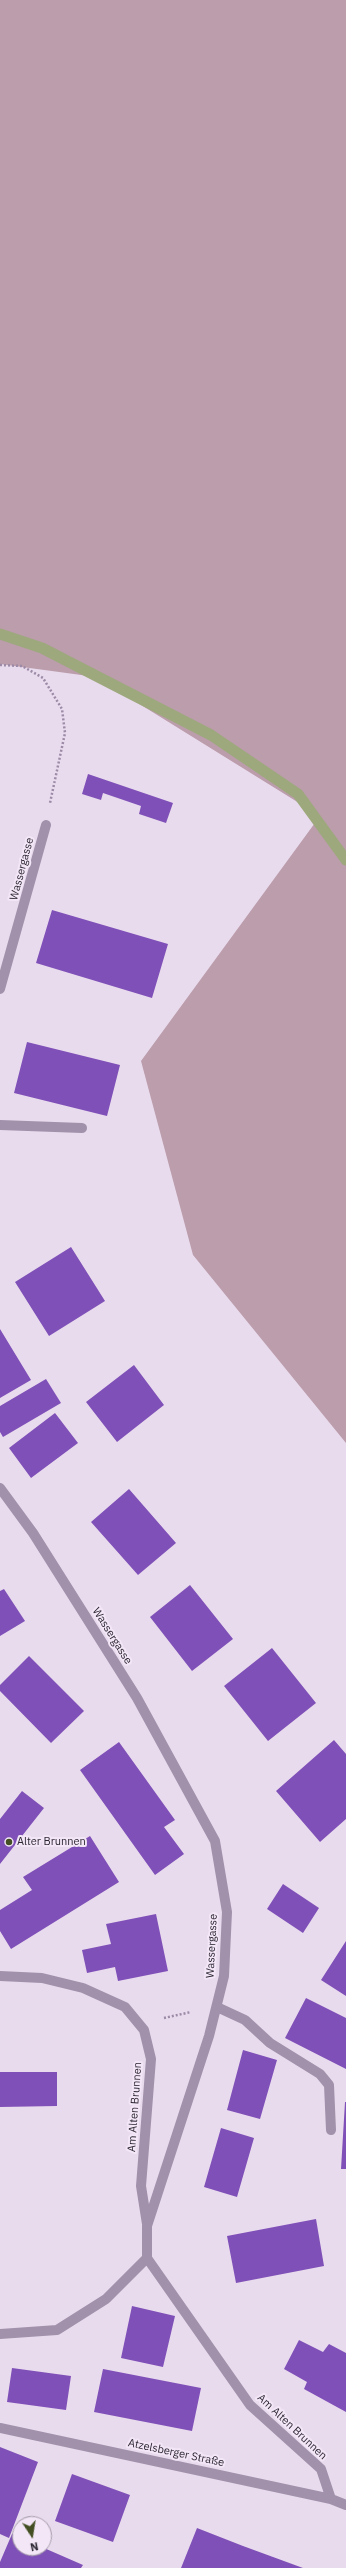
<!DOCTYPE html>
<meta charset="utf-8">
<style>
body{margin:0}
#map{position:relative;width:346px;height:2568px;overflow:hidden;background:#e9dbee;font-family:"IBM Plex Sans",sans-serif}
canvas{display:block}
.north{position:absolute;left:12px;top:2516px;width:40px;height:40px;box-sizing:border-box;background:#f3e7f7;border:1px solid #a49ba9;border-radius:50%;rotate:168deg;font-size:11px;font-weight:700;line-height:16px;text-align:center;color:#2d2833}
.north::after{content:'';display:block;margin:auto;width:14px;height:18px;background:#434f22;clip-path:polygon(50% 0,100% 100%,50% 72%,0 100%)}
</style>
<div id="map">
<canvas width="346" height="2568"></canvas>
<div class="north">N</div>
</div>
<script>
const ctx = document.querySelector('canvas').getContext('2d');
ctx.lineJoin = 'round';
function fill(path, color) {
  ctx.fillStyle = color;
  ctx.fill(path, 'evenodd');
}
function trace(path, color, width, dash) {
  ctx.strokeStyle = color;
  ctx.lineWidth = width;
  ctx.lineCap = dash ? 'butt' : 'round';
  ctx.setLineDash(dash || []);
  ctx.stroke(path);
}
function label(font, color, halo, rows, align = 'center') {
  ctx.font = font + ' "IBM Plex Sans",sans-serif';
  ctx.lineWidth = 4;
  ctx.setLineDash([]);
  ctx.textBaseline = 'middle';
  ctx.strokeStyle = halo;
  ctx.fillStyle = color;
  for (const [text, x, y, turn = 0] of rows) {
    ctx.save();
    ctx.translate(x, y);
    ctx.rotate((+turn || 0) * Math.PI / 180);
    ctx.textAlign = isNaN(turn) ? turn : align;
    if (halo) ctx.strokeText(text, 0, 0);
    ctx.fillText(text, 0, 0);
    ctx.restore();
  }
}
fill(new Path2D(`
 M0,0H346V1443L193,1255L141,1061L320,816L96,677L0,664Z`), '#bb9dab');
trace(new Path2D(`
 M0,634L42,648L211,735L298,794L346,860`), '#9da87d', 11);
fill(new Path2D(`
 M88,774L173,803L166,823L139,814L141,806L103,793L101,800L82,794Z
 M52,910L168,944L152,998L36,963Z
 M27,1042L120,1065L107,1116L14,1093Z
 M71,1247L105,1301L49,1336L15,1282Z
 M0,1329L31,1380L0,1398Z
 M134,1365L164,1405L117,1442L86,1402Z
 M46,1379L61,1403L3,1437L0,1432V1406Z
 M55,1413L78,1443L31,1478L9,1448Z
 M129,1489L176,1543L138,1575L91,1522Z
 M190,1585L233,1639L192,1671L150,1617Z
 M4,1589L25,1621L0,1636V1591Z
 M272,1648L316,1703L268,1741L224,1686Z
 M29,1656L84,1711L51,1743L0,1691V1685Z
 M334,1740L346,1754V1819L320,1842L276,1791Z
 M119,1742L175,1820L164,1827L184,1854L155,1875L80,1770Z
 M22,1791L44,1808L0,1864V1819Z
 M90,1836L119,1882L11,1949L0,1931V1910L32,1890L23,1877Z
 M283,1884L319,1908L303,1933L267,1909Z
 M156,1914L168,1971L118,1981L115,1967L87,1973L82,1950L111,1944L106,1924Z
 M346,1941V1996L321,1980Z
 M306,1998L346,2018V2069L285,2038Z
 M243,2050L277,2060L260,2119L227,2110Z
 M0,2072H57V2106L0,2107Z
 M345,2102H346V2169H341Z
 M221,2128L254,2138L237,2197L204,2187Z
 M316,2219L324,2266L236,2283L227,2236Z
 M132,2306L175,2316L163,2367L121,2358Z
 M299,2340L323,2352L329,2344L346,2353V2412L304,2389L307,2382L284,2369Z
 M12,2368L71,2376L66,2410L7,2402Z
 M103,2369L201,2388L192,2431L94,2412Z
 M0,2447L38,2462L9,2538L0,2534Z
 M72,2474L130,2495L113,2542L55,2521Z
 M197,2528L243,2546L303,2568H181Z
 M12,2534L20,2537V2548H44L83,2565L81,2568H0V2562Z`), '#7f50b7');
trace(new Path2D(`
 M0,665L22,666L43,678L62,709L65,733L50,803
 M164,2018L191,2012`), '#9c8aa6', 2.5, [2, 2]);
trace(new Path2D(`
 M0,989L46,825
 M0,1125L82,1128
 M0,1488L33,1533L137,1698L215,1841L227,1912L224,1976L209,2036L147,2226V2258L106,2299L57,2330L0,2334
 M0,1976L42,1978L83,1988L125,2007L144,2030L151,2059L141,2186L147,2224
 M217,2007L245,2020L270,2043L320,2074L329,2085L331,2130
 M147,2258L250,2405L321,2469L331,2499
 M0,2428L331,2499L346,2505`), '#a191ab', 10);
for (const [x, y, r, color] of [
 [9,1842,4,"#434f22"]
]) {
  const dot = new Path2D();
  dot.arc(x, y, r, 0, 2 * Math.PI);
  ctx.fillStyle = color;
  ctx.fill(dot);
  trace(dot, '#f3e7f7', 1.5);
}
label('11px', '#2d2833', '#f3e7f7', [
 ["Wassergasse",22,869,-75],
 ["Wassergasse",112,1636,58],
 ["Wassergasse",212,1946,-87],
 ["Am Alten Brunnen",135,2107,-86],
 ["Am Alten Brunnen",292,2427,43],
 ["Atzelsberger Straße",176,2453,12]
]);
label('11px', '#2d2833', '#f3e7f7', [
 ["Alter Brunnen",17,1842]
], 'left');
</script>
